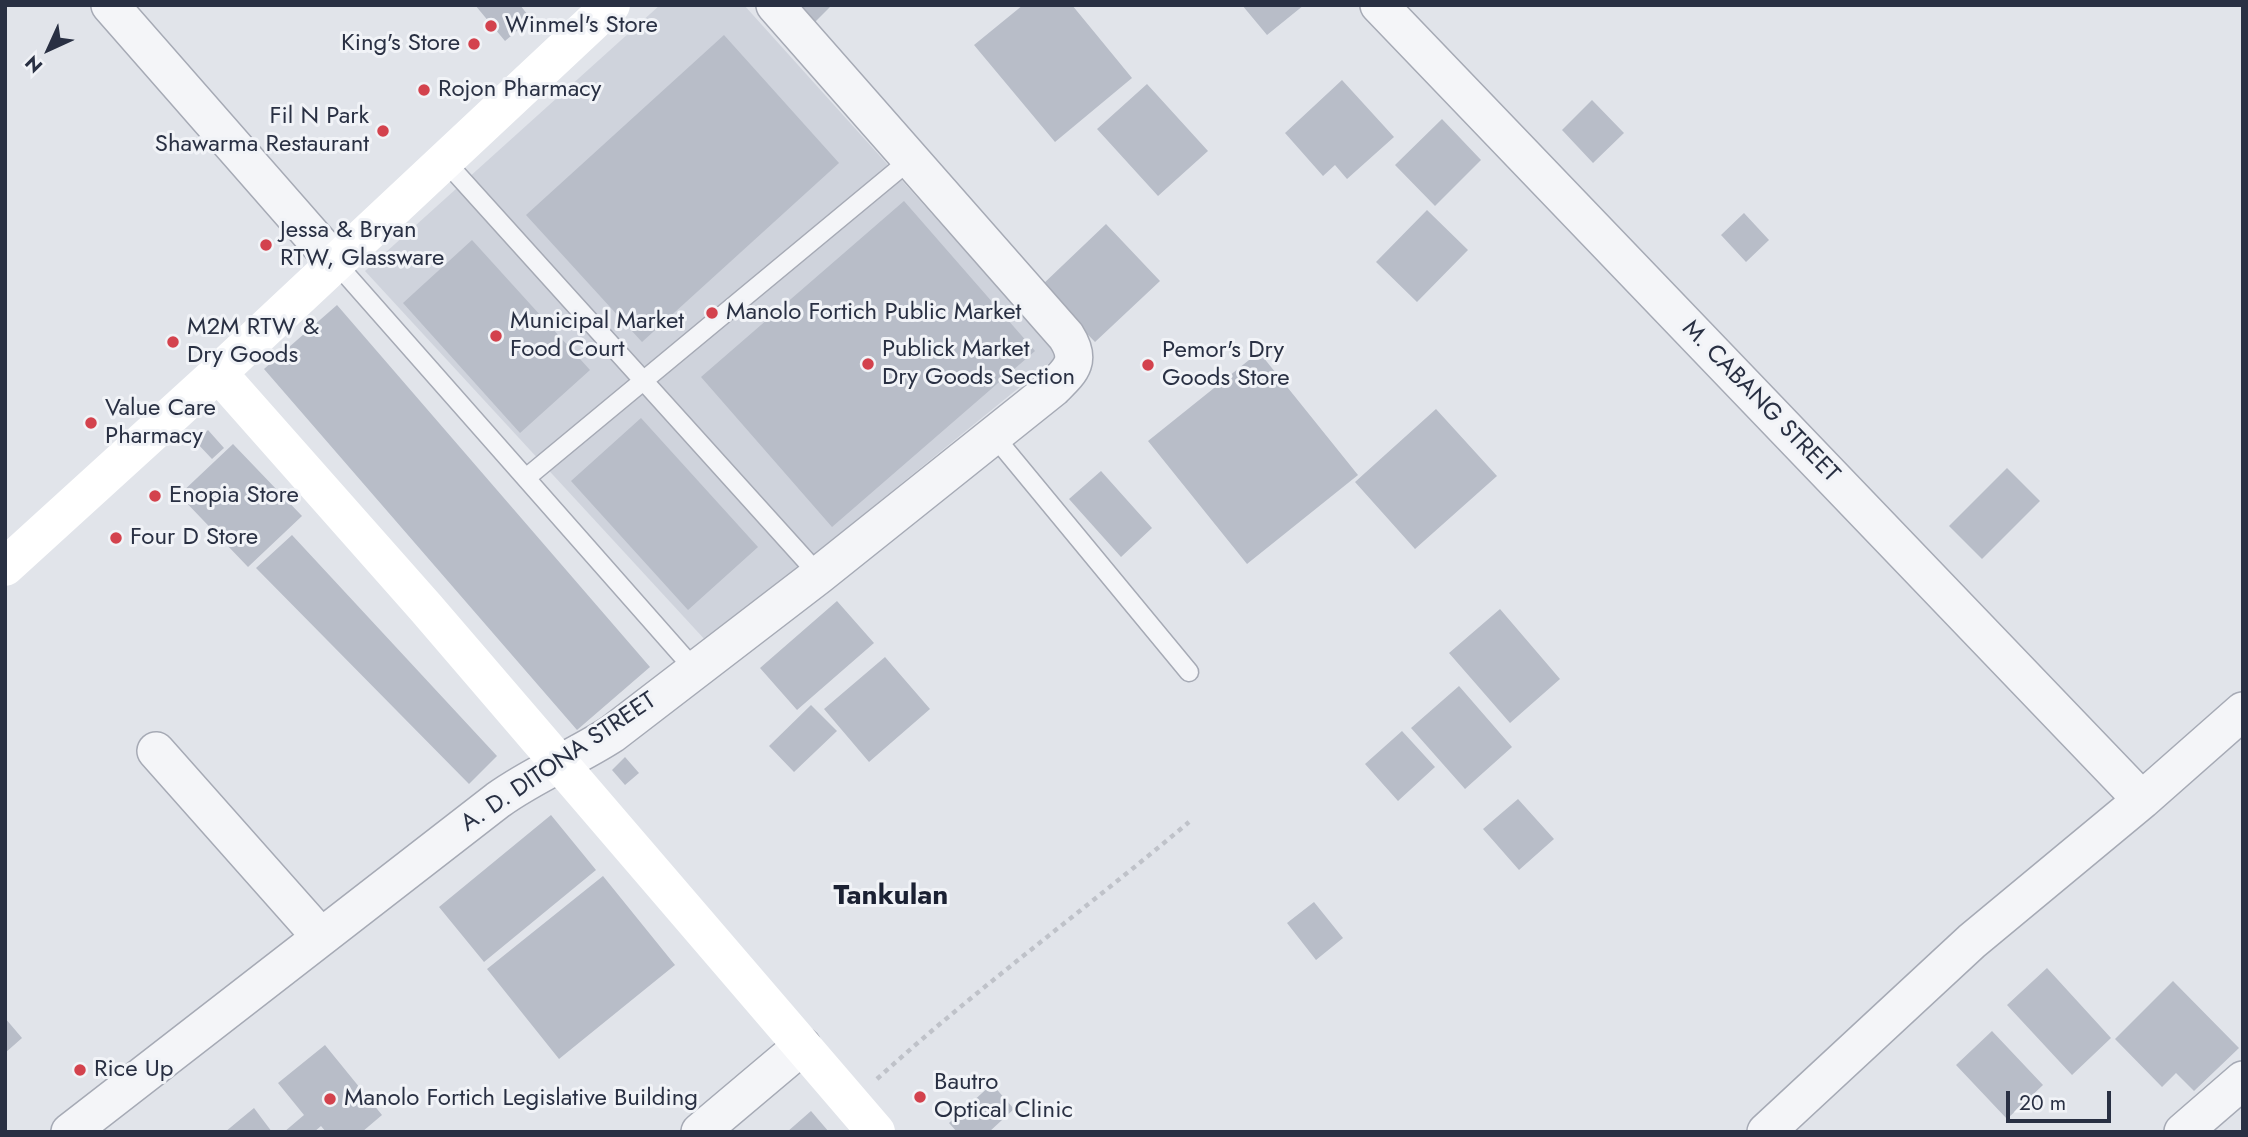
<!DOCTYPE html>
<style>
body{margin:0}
#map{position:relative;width:2248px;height:1137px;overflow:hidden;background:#e1e4ea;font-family:Jost,sans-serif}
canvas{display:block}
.frame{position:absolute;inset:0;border:7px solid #293043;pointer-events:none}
.north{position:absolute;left:14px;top:14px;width:70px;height:70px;-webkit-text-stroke:5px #f1f3f7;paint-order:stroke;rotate:225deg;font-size:19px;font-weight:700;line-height:28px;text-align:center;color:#293043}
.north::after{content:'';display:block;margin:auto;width:24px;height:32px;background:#293043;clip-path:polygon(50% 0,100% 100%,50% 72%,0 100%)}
.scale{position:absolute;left:2006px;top:1091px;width:105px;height:32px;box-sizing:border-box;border:4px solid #293043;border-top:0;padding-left:9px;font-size:21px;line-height:24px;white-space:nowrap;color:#293043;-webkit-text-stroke:5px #f1f3f7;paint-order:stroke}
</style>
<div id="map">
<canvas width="2248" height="1137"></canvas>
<div class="frame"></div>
<div class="north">N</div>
<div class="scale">20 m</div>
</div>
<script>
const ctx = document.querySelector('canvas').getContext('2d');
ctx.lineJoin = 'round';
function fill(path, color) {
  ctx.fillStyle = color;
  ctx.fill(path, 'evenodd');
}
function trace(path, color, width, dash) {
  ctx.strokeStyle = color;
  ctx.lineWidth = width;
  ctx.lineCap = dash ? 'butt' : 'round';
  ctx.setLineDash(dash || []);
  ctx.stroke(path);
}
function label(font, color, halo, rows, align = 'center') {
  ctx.font = font + ' Jost,sans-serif';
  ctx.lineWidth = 6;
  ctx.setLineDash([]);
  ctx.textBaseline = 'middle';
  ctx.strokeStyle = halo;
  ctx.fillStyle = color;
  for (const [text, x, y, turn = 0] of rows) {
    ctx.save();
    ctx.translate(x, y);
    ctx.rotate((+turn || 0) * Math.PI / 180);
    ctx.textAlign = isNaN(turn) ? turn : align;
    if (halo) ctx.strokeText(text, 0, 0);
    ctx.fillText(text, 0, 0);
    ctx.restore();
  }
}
fill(new Path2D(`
 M660,5H744L1059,355L707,642L365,271Z`), '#cfd3dc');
fill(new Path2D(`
 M475,5H520L531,19L505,41Z
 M791,5H832L811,26Z
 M1023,5H1072L1132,78L1055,142L974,45Z
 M1242,5H1304L1267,35Z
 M724,35L839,163L642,342L526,215Z
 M1342,80L1394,137L1347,179L1335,165L1323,176L1285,133Z
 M1147,84L1208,151L1158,196L1097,129Z
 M1592,100L1624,133L1593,163L1562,130Z
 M1442,119L1481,160L1435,206L1395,165Z
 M904,201L1035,351L832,527L701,377Z
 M1427,210L1468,250L1417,302L1376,262Z
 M1744,213L1769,240L1746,262L1721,235Z
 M1106,224L1160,281L1095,342L1041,286Z
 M472,240L590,370L520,433L403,303Z
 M337,305L650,667L577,730L264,369Z
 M1259,352L1358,475L1247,564L1148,441Z
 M1436,409L1497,476L1415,549L1355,482Z
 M641,418L758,547L688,610L571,481Z
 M208,430L224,448L212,459L196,442Z
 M233,444L302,516L248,567L179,495Z
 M2007,468L2040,501L1982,559L1949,526Z
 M1101,471L1152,528L1121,557L1069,499Z
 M292,535L497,756L469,784L256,568Z
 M837,601L874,643L797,710L760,668Z
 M1500,609L1560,679L1510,723L1449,653Z
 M885,657L930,709L869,762L824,709Z
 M1459,686L1512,747L1465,789L1411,728Z
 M811,705L837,731L794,772L769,746Z
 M1402,731L1435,767L1398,801L1365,764Z
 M625,757L639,773L625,785L612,770Z
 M1518,799L1554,839L1519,870L1483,829Z
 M551,815L596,870L484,962L439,907Z
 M603,876L675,965L559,1059L487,969Z
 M1314,902L1343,938L1316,960L1287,923Z
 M2047,968L2111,1038L2072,1075L2007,1005Z
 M2173,981L2239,1048L2194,1091L2176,1073L2162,1087L2115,1039Z
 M5,1018L22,1038L5,1053Z
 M1992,1031L2043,1085L2007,1119L1956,1065Z
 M325,1045L382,1115L362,1132H326L321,1126L314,1132H284L304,1115L278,1083Z
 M992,1084L1014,1109L989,1132H957L949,1123Z
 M254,1108L272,1132H225Z
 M811,1111L829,1132H787Z`), '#b8bdc8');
const lane = new Path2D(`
 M445,161L819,575
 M336,263L695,670
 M994,436L1189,672
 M526,478L911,159`);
const street = new Path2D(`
 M110,5L336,263
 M1379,5L2142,800
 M156,751L321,937
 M70,1132L498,800C534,774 575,758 612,734L819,575L1053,388C1071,370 1082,361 1066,336L775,5
 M700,1132L802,1046
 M1766,1132L1972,941L2142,800L2243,711
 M2183,1132L2243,1080`);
trace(lane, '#a6aab5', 21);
trace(street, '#a6aab5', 40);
trace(new Path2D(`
 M877,1079C977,988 1086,909 1189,822`), '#bfc2c9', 4.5, [5, 5]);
trace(lane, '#f4f5f8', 18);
trace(street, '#f4f5f8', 37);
trace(new Path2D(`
 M218,373L426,608L876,1132
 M5,567L218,373L611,5`), '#fff', 38);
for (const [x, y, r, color] of [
 [491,26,7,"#d3424d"],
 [474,44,7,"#d3424d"],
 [424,90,7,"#d3424d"],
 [383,131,7,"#d3424d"],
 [266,245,7,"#d3424d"],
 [712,313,7,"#d3424d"],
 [496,336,7,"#d3424d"],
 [173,342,7,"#d3424d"],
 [868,364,7,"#d3424d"],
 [1148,365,7,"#d3424d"],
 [91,423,7,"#d3424d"],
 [155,496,7,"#d3424d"],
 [116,538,7,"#d3424d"],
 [80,1070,7,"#d3424d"],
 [920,1097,7,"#d3424d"],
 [330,1099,7,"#d3424d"]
]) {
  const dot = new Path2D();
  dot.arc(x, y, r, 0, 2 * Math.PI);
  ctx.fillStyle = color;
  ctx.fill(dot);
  trace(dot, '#f1f3f7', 2.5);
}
label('24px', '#293043', '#f1f3f7', [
 ["Winmel's Store",505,26],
 ["King's Store",460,44,"right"],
 ["Rojon Pharmacy",438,90],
 ["Fil N Park",369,117,"right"],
 ["Shawarma Restaurant",369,145,"right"],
 ["Jessa & Bryan",280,231],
 ["RTW, Glassware",280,259],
 ["Manolo Fortich Public Market",726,313],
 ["Municipal Market",510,322],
 ["Food Court",510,350],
 ["M2M RTW &",187,328],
 ["Dry Goods",187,356],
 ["Publick Market",882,350],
 ["Dry Goods Section",882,378],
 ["Pemor's Dry",1162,351],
 ["Goods Store",1162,379],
 ["Value Care",105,409],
 ["Pharmacy",105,437],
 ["Enopia Store",169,496],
 ["Four D Store",130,538],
 ["Rice Up",94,1070],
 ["Bautro",934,1083],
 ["Optical Clinic",934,1111],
 ["Manolo Fortich Legislative Building",344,1099]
], 'left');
label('24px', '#293043', '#f1f3f7', [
 ["M. CABANG STREET",1760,402,46],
 ["A. D. DITONA STREET",559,763,-34]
]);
label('bold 28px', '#1b2133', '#f1f3f7', [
 ["Tankulan",891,897]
]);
</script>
